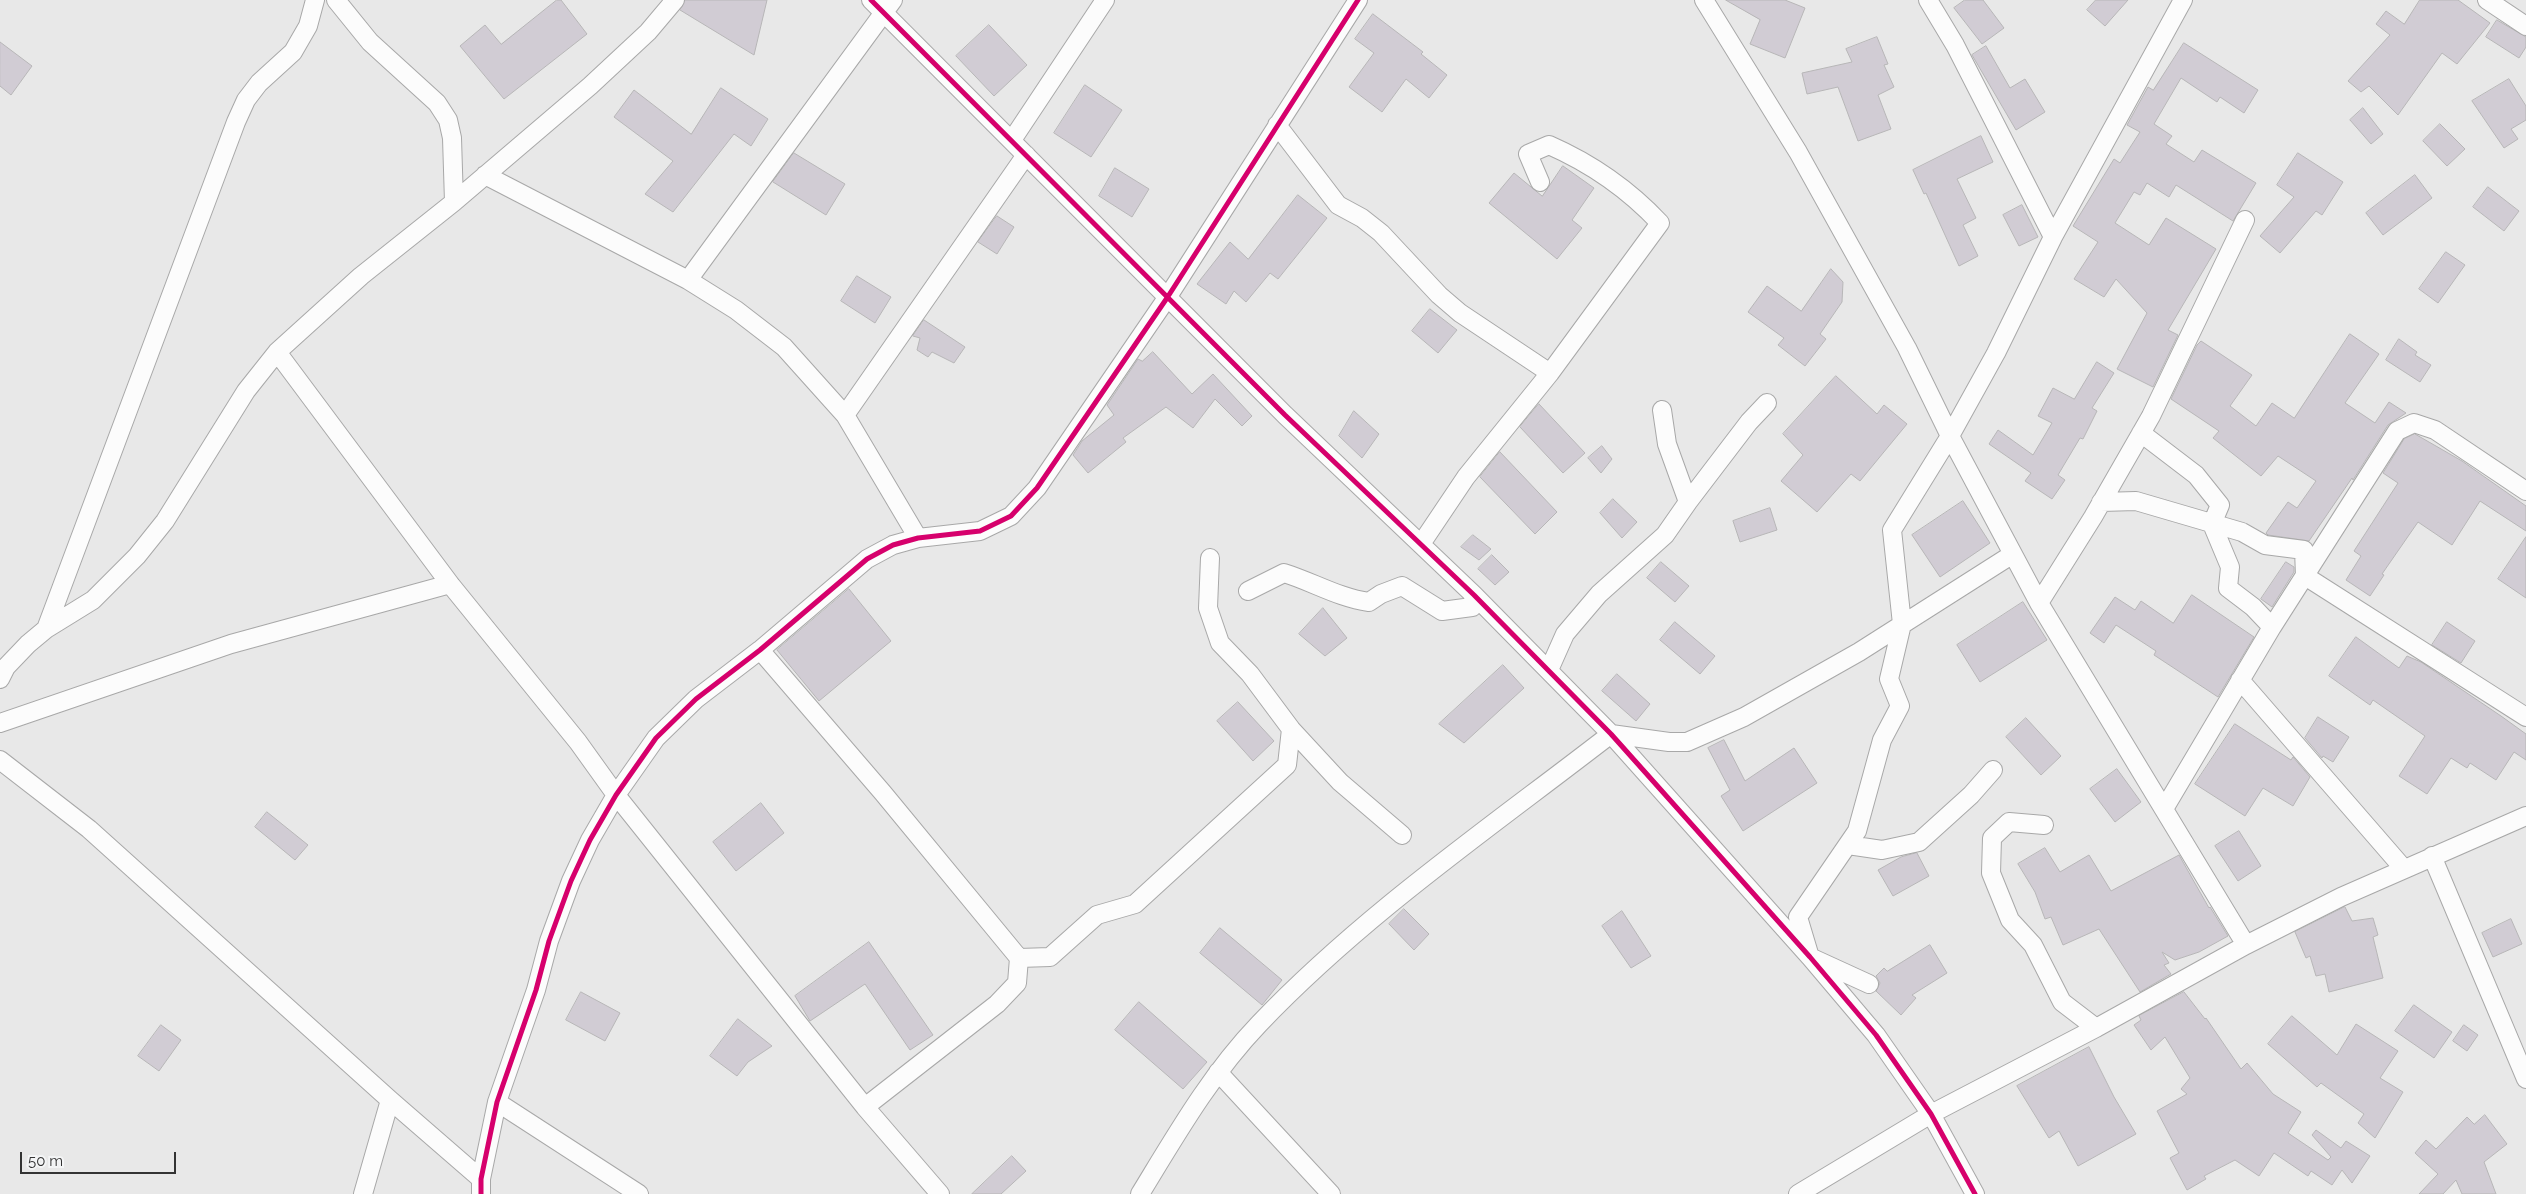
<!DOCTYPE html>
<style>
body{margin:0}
#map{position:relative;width:2526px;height:1194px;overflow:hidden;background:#e8e8e8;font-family:Raleway,sans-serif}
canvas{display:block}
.scale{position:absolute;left:20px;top:1152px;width:156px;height:22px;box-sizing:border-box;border:2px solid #333;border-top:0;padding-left:6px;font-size:15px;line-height:18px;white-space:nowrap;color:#333;-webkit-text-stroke:4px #f4f5f6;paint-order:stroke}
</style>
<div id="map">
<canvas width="2526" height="1194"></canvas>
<div class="scale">50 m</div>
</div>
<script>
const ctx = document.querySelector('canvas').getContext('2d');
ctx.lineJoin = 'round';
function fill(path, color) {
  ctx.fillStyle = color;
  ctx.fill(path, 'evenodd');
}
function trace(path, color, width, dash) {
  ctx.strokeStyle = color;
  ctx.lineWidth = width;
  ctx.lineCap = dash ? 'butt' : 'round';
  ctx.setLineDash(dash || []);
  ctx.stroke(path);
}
const building = new Path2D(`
 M557,0H561L587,34L504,99L460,46L485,25L501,44Z
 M685,0H767L754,55L680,10Z
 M1726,0H1785L1805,8L1785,58L1750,44L1760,20Z
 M1965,0H1983L2004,28L1982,44L1954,8Z
 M2096,0H2128L2105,26L2087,10Z
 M2420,0H2458L2490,23L2457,64L2442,53L2398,115L2369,86L2361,92L2348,81L2390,35L2376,24L2386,11L2404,24Z
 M1373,14L1423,52L1421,54L1447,75L1429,98L1406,79L1382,112L1349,87L1374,53L1355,39Z
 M2497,20L2526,37V47L2519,58L2486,37Z
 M989,25L1027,65L994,96L956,56Z
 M1877,37L1888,64L1884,65L1894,87L1878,95L1891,129L1858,141L1838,87L1807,94L1802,73L1852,62L1846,49Z
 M0,42L32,66L11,95L0,86Z
 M2184,43L2258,90L2244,113L2220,97L2217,102L2181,78L2154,124L2172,136L2166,144L2194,162L2202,150L2256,183L2233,221L2176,185L2169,197L2147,183L2140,195L2134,192L2115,223L2149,245L2166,218L2216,249L2168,330L2178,335L2153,387L2117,369L2147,313L2116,279L2104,297L2074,279L2098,242L2073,226L2114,159L2120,163L2140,132L2127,125L2148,87L2153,90Z
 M1986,46L2010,88L2025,79L2045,112L2016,130L1972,55Z
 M2509,79L2526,106V120L2511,129L2518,139L2504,148L2472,101Z
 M1085,85L1122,110L1091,157L1054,133Z
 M721,88L768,119L751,146L734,134L673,212L645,194L673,161L614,117L634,90L691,134Z
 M2363,108L2383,134L2371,144L2350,120Z
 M2440,124L2465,149L2447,166L2423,141Z
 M1981,136L1993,162L1957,179L1976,218L1963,225L1978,256L1959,266L1926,193L1924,194L1913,170Z
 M794,153L845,184L826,215L773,182Z
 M2298,153L2343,182L2322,215L2316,211L2280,253L2260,236L2294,197L2277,185Z
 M1563,166L1594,188L1572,220L1582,228L1557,259L1489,203L1514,173L1542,196Z
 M1115,168L1149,189L1132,217L1099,196Z
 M2415,175L2432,198L2383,235L2366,213Z
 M2488,187L2519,211L2504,231L2473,207Z
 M1298,195L1327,218L1278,279L1270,273L1246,302L1234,291L1226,304L1197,284L1230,242L1248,259Z
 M2022,205L2038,237L2019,246L2003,215Z
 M997,216L1014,227L997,254L978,242Z
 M2446,252L2465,265L2438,303L2419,289Z
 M1831,269L1843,282L1842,302L1820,334L1826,339L1805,366L1778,345L1784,338L1748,312L1767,286L1801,311Z
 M857,276L891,297L875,323L841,301Z
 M1430,309L1457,330L1438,353L1412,331Z
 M924,320L965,347L954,363L932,352L928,357L917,350L920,338L913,336Z
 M2350,334L2379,354L2345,403L2375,423L2389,402L2406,413L2388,425L2353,480L2352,478L2309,541L2268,535L2266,533L2288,502L2297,508L2316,481L2278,456L2261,476L2213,438L2219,431L2171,399L2197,345L2201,341L2252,375L2230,406L2256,426L2272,403L2294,418Z
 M2399,339L2417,352L2415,355L2431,365L2420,382L2386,360Z
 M1153,352L1192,394L1213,374L1252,416L1242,426L1215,399L1193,428L1166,407L1123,438L1126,442L1088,473L1073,455L1082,441L1114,415L1107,405L1138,359L1142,361Z
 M2097,362L2114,373L2092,408L2097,411L2083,439L2080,438L2058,475L2065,480L2052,499L2025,481L2031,473L1989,444L1998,430L2033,455L2052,423L2038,416L2053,388L2074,399Z
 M1836,376L1877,414L1884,405L1907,424L1860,481L1851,474L1817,512L1781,481L1803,455L1783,434Z
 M1539,404L1585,453L1563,473L1520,427Z
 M1354,411L1379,434L1362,458L1339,436Z
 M2415,434L2462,461L2526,506V531L2480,501L2452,545L2418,522L2382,574L2384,575L2370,596L2346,580L2361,556L2354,551L2398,483L2383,473L2404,439Z
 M1602,446L1612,459L1601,473L1588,458Z
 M1500,452L1557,512L1535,534L1480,477Z
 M1613,499L1637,522L1622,538L1600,513Z
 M1963,501L1990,543L1940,577L1912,535Z
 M1770,508L1777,530L1740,542L1733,521Z
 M1473,535L1491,549L1479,560L1461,547Z
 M2526,537V598L2498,579Z
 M1492,555L1509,572L1495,585L1478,569Z
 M1661,562L1689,586L1675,602L1647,578Z
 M2286,562L2294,567V572L2272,607L2261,599Z
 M849,589L891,641L819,701L777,650Z
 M2192,595L2254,637L2218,697L2154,655L2156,651L2116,625L2104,643L2090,633L2115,597L2135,610L2141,601L2173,623Z
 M2023,602L2047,640L1980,682L1957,645Z
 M1323,608L1347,638L1325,656L1299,634Z
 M1675,622L1715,656L1700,674L1660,640Z
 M2447,622L2475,641L2461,663L2432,645Z
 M2356,637L2399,668L2407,656L2421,662L2501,716L2526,734V760L2514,752L2496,780L2470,763L2467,768L2451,758L2427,794L2399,776L2425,736L2373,700L2370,705L2329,676Z
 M1503,665L1524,688L1464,743L1439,724Z
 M1617,674L1650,704L1636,721L1602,691Z
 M1238,702L1274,741L1253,761L1217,721Z
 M2318,717L2349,737L2333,762L2323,756L2322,758L2305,738Z
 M2026,718L2061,756L2041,775L2006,737Z
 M2235,724L2291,760L2293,757L2310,777L2293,806L2263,788L2245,816L2195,784Z
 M1724,740L1745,781L1794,748L1817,783L1743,831L1721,796L1730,790L1708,748Z
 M2117,769L2141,802L2115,822L2090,789Z
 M761,803L784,833L736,871L713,842Z
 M267,812L308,845L295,860L255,827Z
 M2239,831L2261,866L2238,881L2215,846Z
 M2045,848L2060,872L2089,855L2111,891L2179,855L2209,908L2210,907L2228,936L2199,952L2175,960L2162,952L2169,963L2164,965L2171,974L2140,992L2099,929L2063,945L2051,917L2045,919L2035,892L2018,864Z
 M1917,853L1929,876L1893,896L1878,870L1901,857Z
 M2345,907L2352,921L2373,918L2378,935L2373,937L2383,978L2329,992L2325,974L2316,976L2310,956L2306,958L2295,932Z
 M1404,909L1429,934L1414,950L1389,924Z
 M1622,911L1651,956L1631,968L1602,926Z
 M2511,919L2522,944L2493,957L2482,933Z
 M1220,928L1282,980L1262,1005L1200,953Z
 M869,942L933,1035L910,1050L865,984L810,1021L795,996Z
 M1930,945L1947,973L1912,995L1916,998L1901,1015L1876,991L1880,983L1876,976L1884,968L1887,971Z
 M581,992L620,1013L605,1041L566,1020Z
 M2184,992L2205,1019L2206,1018L2241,1069L2247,1063L2273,1094L2301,1112L2288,1133L2328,1160L2331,1157L2312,1135L2316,1130L2341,1148L2346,1141L2370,1156L2352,1183L2342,1170L2332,1185L2311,1171L2308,1176L2274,1153L2259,1176L2235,1160L2204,1176L2206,1179L2187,1190L2170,1158L2179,1153L2157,1111L2187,1094L2181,1089L2190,1078L2165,1037L2151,1050L2134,1025L2141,1020L2139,1016Z
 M1139,1002L1207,1062L1183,1089L1115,1030Z
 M2414,1005L2452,1032L2434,1058L2395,1031Z
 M2292,1016L2337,1055L2356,1024L2398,1051L2380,1078L2403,1092L2375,1138L2358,1123L2364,1114L2321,1083L2317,1087L2268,1044Z
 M738,1019L772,1046L748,1062L737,1076L710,1056Z
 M161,1025L181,1040L159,1071L138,1056Z
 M2464,1025L2478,1035L2467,1051L2453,1041Z
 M2089,1047L2114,1097L2136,1134L2078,1166L2059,1131L2049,1138L2017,1086Z
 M2485,1115L2507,1144L2484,1162L2496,1194H2462L2456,1180L2443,1194H2419L2438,1174L2415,1153L2426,1140L2436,1149L2467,1117L2474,1124Z
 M1012,1156L1026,1171L1001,1194H972Z`);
fill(building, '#d1ccd4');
trace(building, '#b7b6b7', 1);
const minor = new Path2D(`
 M336,0L370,42L437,103L448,120L452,138L454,202
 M871,0L1285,415L1474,595L1611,734L1810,957L1876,1035L1931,1114L1975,1194
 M1704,0L1798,152L1907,348L1950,436L2039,603L2246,945
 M1928,0L1955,45L2053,237
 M2487,0L2526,26
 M1277,125L1338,205L1362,218L1381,233L1439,295L1460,313L1550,373
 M1012,140L1105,0
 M485,175L688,280L736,310L784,347L845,415L918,538
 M688,280L893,0
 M277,352L450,584L578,742L616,795L865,1107L940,1194
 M845,415L1026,155
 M2141,433L2196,475L2220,505L2212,524L2230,567L2228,588L2253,607L2272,627
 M1688,502L1749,422L1767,403
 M2101,502L2136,501L2242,532L2265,545L2304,550L2305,576
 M1421,544L1466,477L1550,373L1660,223C1629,190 1590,163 1549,145L1528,154L1540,182
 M1210,558L1208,608L1220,643L1250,674L1291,729L1340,782L1402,835
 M2305,576L2526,717
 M1248,591L1284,573C1313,582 1339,598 1369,602L1381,594L1402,586L1442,611L1472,607L1474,595
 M2039,603L2093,517L2151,416L2245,220
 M46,629L236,122L246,100L259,83L293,52L308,26L315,0
 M760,650L883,793L1019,958L1017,983L997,1004L865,1107
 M1549,670L1565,634L1599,594L1665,535L1688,502L1667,444L1662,410
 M0,679L6,667L28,644L46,629L93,600L137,556L165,521L246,391L277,352L361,276L454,202L590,86L648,32L675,0
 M2240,680L2404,869
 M0,723L231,644L450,584
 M0,760L89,829L390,1100L481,1179
 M2164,809L2272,627L2397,431L2414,423L2435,430L2526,491
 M2044,825L2009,822L1992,838L1991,873L2010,920L2033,945L2062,1002L2096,1028
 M1848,845L1882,850L1919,842L1971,795L1993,770
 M2432,856L2526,1079
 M1019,958L1050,957L1097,915L1135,904L1287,765L1291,729
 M1869,984L1810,957L1798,917L1857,831L1882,740L1900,706L1889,679L1902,624L1892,530L1950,436L1996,353L2053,237L2183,0
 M1218,1072L1331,1194
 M497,1102L639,1194
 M363,1194L390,1100
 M481,1194V1179L497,1102L536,990L549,941L571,881L590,840L616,795L656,738L696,699L760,650L867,559L893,545L918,538L980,531L1011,516L1037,488L1167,298L1358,0
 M1140,1194C1176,1135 1211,1074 1259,1024C1364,914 1491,827 1611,734L1669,742H1687L1744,717L1859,652L2013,554
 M1798,1194L1931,1114L2096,1028L2246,945L2341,897L2526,816`);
trace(minor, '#a8a8a8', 20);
trace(minor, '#fcfcfc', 18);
trace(new Path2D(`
 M871,0L1285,415L1474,595L1611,734L1810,957L1876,1035L1931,1114L1975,1194
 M481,1194V1179L497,1102L536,990L549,941L571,881L590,840L616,795L656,738L696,699L760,650L867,559L893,545L918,538L980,531L1011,516L1037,488L1167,298L1358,0`), '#d6006c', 5);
</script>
